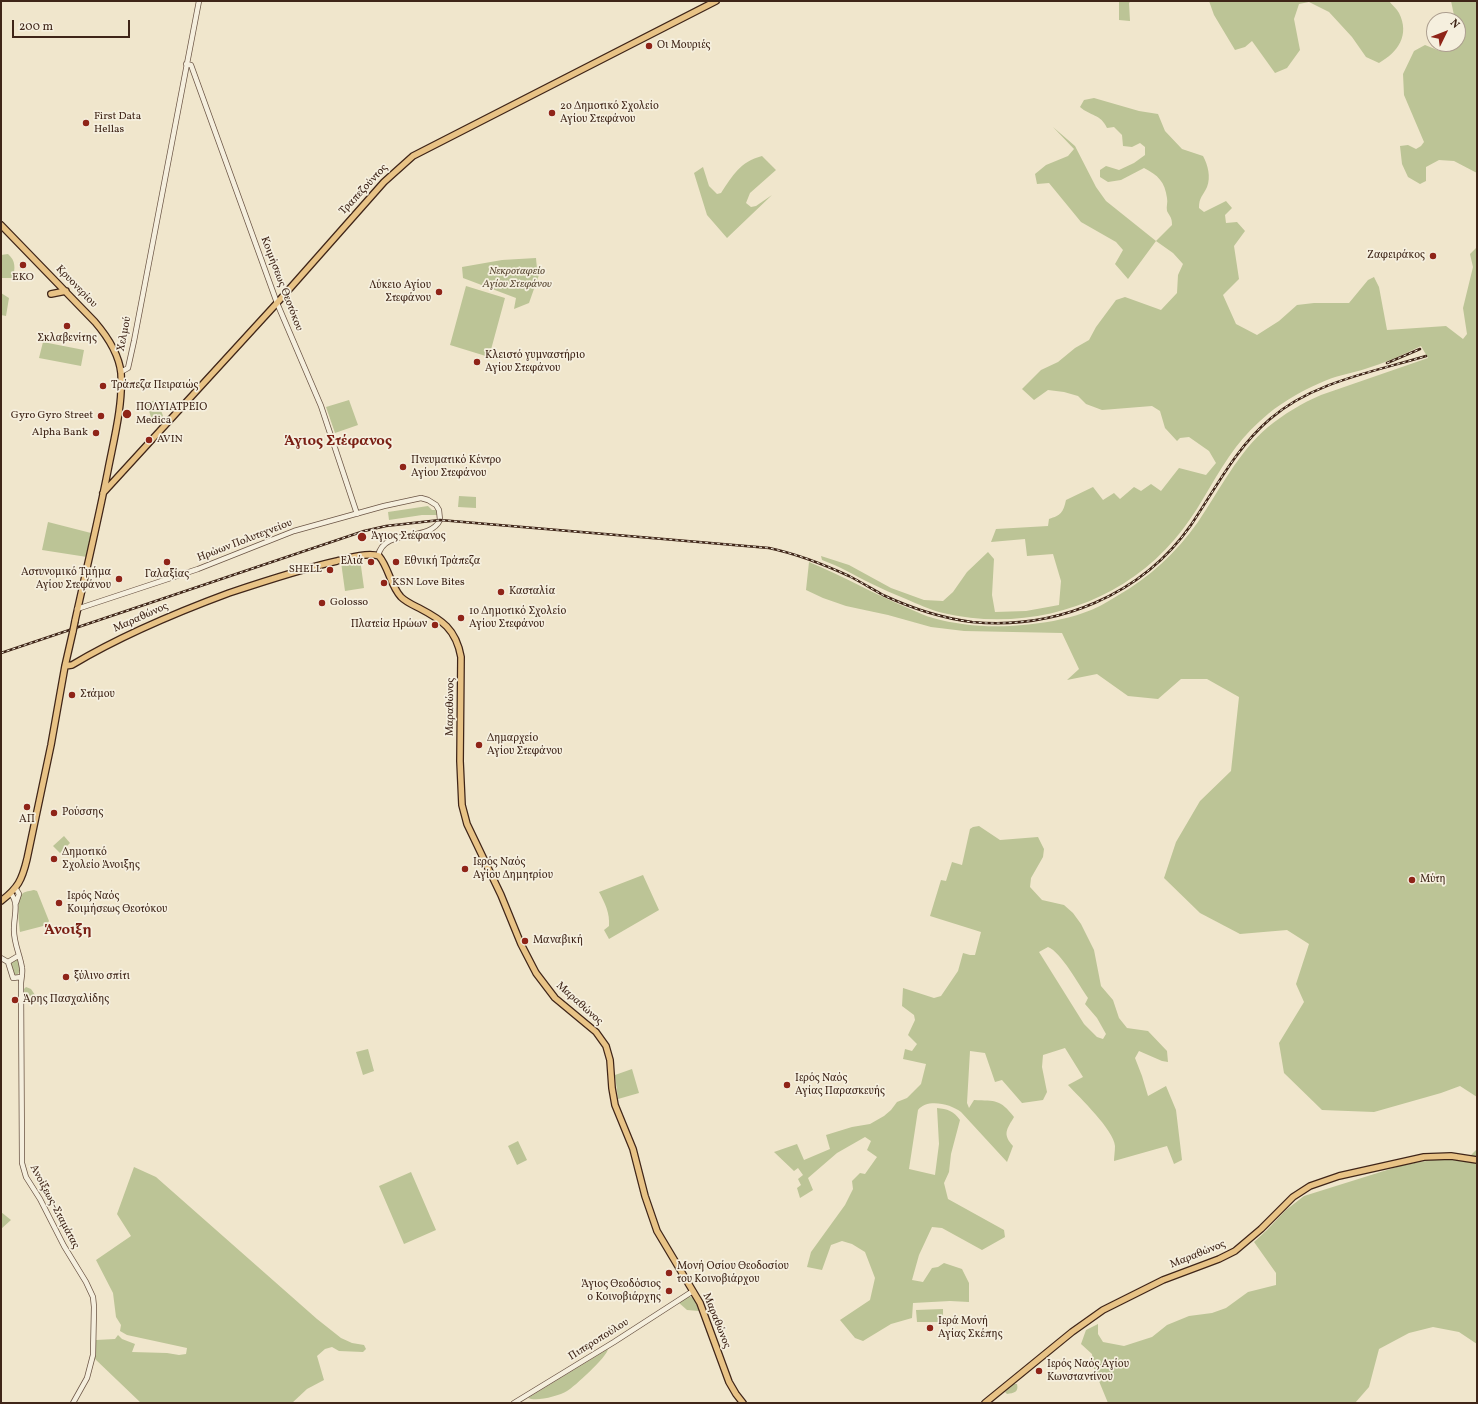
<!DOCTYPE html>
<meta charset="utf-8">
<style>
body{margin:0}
#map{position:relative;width:1478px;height:1404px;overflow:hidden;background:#f0e6cc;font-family:Vollkorn,serif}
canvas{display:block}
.frame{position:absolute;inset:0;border:2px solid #3f2518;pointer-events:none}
.north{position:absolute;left:1426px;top:12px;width:40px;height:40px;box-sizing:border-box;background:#f5efde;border:1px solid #ac9e8f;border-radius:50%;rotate:47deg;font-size:11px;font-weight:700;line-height:16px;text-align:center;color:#3f2518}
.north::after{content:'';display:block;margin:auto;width:14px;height:18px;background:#8f2418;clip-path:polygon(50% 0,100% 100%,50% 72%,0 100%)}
.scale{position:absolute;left:12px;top:20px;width:118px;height:18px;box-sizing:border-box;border:2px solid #3f2518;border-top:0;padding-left:5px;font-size:12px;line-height:14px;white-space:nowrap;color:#3f2518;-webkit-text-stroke:3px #f5efde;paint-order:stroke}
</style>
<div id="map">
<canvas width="1478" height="1404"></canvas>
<div class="frame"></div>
<div class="north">N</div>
<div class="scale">200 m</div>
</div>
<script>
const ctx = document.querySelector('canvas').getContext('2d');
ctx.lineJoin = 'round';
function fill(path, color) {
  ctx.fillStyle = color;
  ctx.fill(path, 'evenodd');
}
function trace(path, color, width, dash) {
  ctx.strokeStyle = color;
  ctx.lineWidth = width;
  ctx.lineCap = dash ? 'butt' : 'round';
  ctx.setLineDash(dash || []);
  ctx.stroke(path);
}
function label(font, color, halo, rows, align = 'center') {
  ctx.font = font + ' Vollkorn,serif';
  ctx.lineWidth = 3.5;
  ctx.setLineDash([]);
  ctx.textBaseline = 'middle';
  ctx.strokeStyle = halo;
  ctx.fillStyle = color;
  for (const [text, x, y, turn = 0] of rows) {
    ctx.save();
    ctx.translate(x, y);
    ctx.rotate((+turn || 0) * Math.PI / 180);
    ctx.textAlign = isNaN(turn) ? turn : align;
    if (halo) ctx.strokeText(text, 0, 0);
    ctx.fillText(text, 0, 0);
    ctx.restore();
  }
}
fill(new Path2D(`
 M1119,1H1131L1129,3L1130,21L1119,20Z
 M1209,1H1389C1392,5 1397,9 1399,13C1410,35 1398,52 1379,63L1366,57L1352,37L1329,12L1309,2L1299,4L1294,19L1300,50L1287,68L1275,73L1252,41L1245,47L1235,50L1214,15Z
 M1451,1H1477V173L1454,161L1439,160L1426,167V181L1420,184L1408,177L1402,164L1400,146L1408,145L1416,149L1421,146L1424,142L1404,95L1403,74L1414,51L1425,45L1440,51L1450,44H1458V20H1455Z
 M1094,98L1139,111L1158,114L1165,131L1182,149L1203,156C1208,165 1211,177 1207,187C1203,196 1199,197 1199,208L1204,212L1226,201L1232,208L1225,215L1226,223L1237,222L1245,231L1234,246L1239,279L1223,295L1236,324L1257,335L1279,321L1297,305L1314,303H1349L1368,280L1374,277L1379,287L1387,330L1446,326L1463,339L1467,334L1463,308L1473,267L1470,254L1477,247V1097L1460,1086L1441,1093L1374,1112L1322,1110L1284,1073L1279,1043L1304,1002L1296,984L1309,944L1287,930L1240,934L1200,913L1164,878L1176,842L1200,801L1231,771L1239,697L1207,679H1181L1158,699L1128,696L1097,674L1067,680L1079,669L1062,633L964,631L931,627L888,615L846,606L823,598L806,590L809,562C843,576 876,595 910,609C918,612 925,616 933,618C961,626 994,628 1023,625C1043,623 1064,620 1083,613C1095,609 1106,603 1117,596C1150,577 1176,553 1198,522C1219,491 1239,451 1268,427C1284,414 1302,403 1321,395L1428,358L1421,346C1403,355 1384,363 1365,369C1352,373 1339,375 1327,380C1307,388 1285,400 1268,414C1256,424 1245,435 1236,447C1216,473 1203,503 1183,529C1128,602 1032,634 943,613C930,610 918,604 906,599C894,594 882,589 870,583C854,575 839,566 822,560L821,556L849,565L891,588L924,600L943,601L953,592L967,572L988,552L994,559L992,595L995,612L1026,611L1059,605L1061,581L1053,554L1027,556L1025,539L991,542L996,529L1048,526L1049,519C1061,515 1063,513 1066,500L1093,487L1103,500L1114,493L1120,499L1134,487L1141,491L1151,484L1161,491L1179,468L1206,475L1216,463L1209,451L1189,437L1180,438L1177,441L1165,428L1160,411L1152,406L1102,410L1086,404L1078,396L1064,392L1048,390L1034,400L1022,389L1041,370L1058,362L1075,348L1089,340L1096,327L1116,300L1125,297L1161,310L1177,293L1178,275L1183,264L1173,253L1156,241L1128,279L1115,264L1123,250L1116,242L1081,222L1049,183L1037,184L1035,174L1046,165L1068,156L1074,149L1053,127L1075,146L1096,187L1106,201L1156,241L1172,225C1172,217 1170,217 1167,211C1166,207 1168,202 1167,198C1165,182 1158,175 1144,168L1121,180L1108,182L1100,177V170L1106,166L1119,170L1134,163L1145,155V147L1140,143L1132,147L1123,146L1122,135L1114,127L1107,128C1101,114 1090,116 1080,107L1084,100Z
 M762,156L776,170L750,193L746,203L751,207L756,206L772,195L727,238L707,215L694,173L703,167L709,186L717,194L721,193C733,175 740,162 762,156Z
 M8,254C16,261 15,268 13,278H1V255Z
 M536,258L537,269L540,272L529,303L514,309L516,298L463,278L462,267L502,260Z
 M466,286L505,298L489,357L450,345Z
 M1,293L9,298L6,316L1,315Z
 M43,342L84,350L81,366L39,358Z
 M157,400L165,421L154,425L146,403Z
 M349,400L358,425L335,433L326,407Z
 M459,496L476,497V508L458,507Z
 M428,506L432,510H436L437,515H422L389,520L388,512Z
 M48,522L91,533L87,557L42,550Z
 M360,559L364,588L345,591L341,562Z
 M979,826L1000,840L1038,837L1044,849L1043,857L1031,878L1030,887L1042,900L1064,905L1073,913L1081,924L1094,950L1101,986L1113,1000L1119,1018L1127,1028L1148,1031L1167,1051L1168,1062L1162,1061L1139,1051L1135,1058L1142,1076L1148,1096L1166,1086L1176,1110L1182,1160L1174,1164L1167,1146L1114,1161C1114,1157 1115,1151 1115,1146C1114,1130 1079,1097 1068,1085L1083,1077L1065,1048L1043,1055L1042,1067L1047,1092L1043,1100L1022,1103L1002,1080L995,1082L985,1053L970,1051L967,1103L969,1108L974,1100C996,1101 1000,1099 1014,1117C1007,1129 1002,1134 1013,1146L1007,1162L961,1112C951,1104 927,1098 918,1110L909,1169L935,1175L939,1144L937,1108C947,1109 954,1111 960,1120L951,1154L949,1172L944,1183L948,1199L1004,1230L1005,1237L982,1250L942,1228L932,1227L919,1255L912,1280L923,1282L932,1268L938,1267L944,1263L962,1269L969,1283V1302L950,1301L913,1303L912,1318L891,1324L863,1341L855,1338L840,1320L870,1300L875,1278L865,1252L852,1244L842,1241L831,1245L822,1270L807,1267L811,1252L845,1205L853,1189L852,1181L860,1173L865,1174L877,1157L867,1150L871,1141L865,1137L837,1153L808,1178L813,1190L800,1198L797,1188L801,1185L798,1179L803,1175L798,1168L794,1171L774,1152L797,1144L804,1160L830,1149L826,1135L852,1127L870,1124L884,1116L891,1110L897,1102L907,1098L921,1084L926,1064L903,1059L905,1049L912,1051L917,1044L908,1035L915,1020L914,1015L902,1006L903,988L934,998L941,996L958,971L963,953L970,955H975L981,932L930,916L941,880L946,881L952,862L962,865L970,829L973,827ZM1048,947C1061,952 1079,985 1088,998L1085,1004L1097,1018L1106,1034L1103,1039L1097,1037L1084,1024L1039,952Z
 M64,836L70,843L60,853L53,846Z
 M643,875L659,910L609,939L604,930L609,926C610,913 605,903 599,892Z
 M34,890L37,891L49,921L47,925L20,932C19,923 16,899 22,894C25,891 30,891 34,890Z
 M17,959L18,960L21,969L18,974L16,975L13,974L11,962Z
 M26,987L31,989L35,995L34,999L30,1002L25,1001L24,989Z
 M368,1049L374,1071L363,1075L356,1052Z
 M632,1069L639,1093L618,1099L615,1075Z
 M518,1141L527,1160L517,1165L508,1146Z
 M1477,1149V1344L1459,1332L1433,1327L1409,1333L1379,1349L1369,1387L1355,1403H1108L1094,1369L1092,1354L1081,1344L1086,1330L1098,1324V1334L1103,1342L1124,1346L1152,1337L1167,1325L1189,1316L1212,1313L1226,1308L1248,1292L1276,1285V1273L1254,1242L1267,1230L1286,1210L1304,1196L1403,1165L1438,1159L1465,1161Z
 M134,1167L156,1177L317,1319L341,1338L352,1343L364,1345L366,1349L363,1352L339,1351L332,1347L325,1349L317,1356L324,1380L307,1389L292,1403H141L94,1358L96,1340L115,1339L118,1335L122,1339L135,1344L132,1352L167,1353L179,1355L186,1354L187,1348L127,1335L120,1331L121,1325L116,1317L113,1293L96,1260L131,1236L117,1214Z
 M411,1172L436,1230L404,1244L379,1186Z
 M1,1212L11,1220L1,1229Z
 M688,1296L694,1298L699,1311L687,1310L678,1302Z
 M943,1309V1316L938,1322H917L916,1310Z
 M608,1349C607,1357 574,1387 567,1391C559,1396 536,1402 528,1398Z
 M1014,1384H1017C1019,1392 1014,1393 1007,1394L1005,1392Z`), '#bcc496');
const minor = new Path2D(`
 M186,64L191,65L277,303L321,406L357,514
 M121,372L128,368L134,341L199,1
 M77,609L198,569L294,531L384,506L421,498L428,500L436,505L439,510L440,520C429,543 384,527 378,556
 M16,889L19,894L16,903
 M11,894C19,903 14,916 14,928C13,942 20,954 22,968C23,973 21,979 21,984L22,1163L26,1177L40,1199L64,1246L86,1282L93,1297L94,1307L93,1355L87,1378L73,1403
 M18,956L8,962L13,978L21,977
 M1,958L8,962
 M514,1403L614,1342L693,1291`);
const major = new Path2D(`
 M1,225L95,322C107,336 119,355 121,373C123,405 114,439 108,470C98,521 86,571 75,621
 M51,294L66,291
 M103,493L277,303L384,182L413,156L716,1
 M65,666L72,665C122,635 175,613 229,593C265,581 301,569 337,561C348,558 368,552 379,556C389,568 390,585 401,597C406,602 413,605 419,608C442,620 456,629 461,657L460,761L462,805L467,824L501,895L521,944L536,973L555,998L596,1032L606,1046L610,1060L612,1088L615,1105L633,1149L645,1196L657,1231L700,1303L729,1382L736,1394L743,1403
 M1,901C18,888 22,880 27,859L51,745L65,666L73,631
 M985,1403L1072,1332L1103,1310L1163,1280L1219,1259L1235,1251L1261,1229L1293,1197L1310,1186L1339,1176L1424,1157L1451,1156L1477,1160`);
trace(minor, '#6b5545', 6);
trace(major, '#3f2518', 8);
trace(minor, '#f5efde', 4.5);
trace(major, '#e8c386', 5.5);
const rail = new Path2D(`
 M1387,363L1420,349
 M1,653L364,531L386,526L440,520L769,548C797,554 823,564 849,576C861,582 872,589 883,595C911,608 941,618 972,622C1057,630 1142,595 1191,525C1216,488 1235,449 1270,419C1313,382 1373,372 1426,356`);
trace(rail, '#3f2518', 2.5);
trace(rail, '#f5efde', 1, [3]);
const majorBridge = new Path2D(`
 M73,631L75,621`);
trace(majorBridge, '#3f2518', 8, []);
trace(majorBridge, '#e8c386', 5.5);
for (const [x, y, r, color] of [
 [649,46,4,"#8f2418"],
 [552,113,4,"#8f2418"],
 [86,123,4,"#8f2418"],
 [1433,256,4,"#8f2418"],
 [23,265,4,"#8f2418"],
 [439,292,4,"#8f2418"],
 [67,326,4,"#8f2418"],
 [477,362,4,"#8f2418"],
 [103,386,4,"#8f2418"],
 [127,414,5,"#8f2418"],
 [101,416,4,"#8f2418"],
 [96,433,4,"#8f2418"],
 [149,440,4,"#8f2418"],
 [403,467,4,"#8f2418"],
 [362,537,5,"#8f2418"],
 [167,562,4,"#8f2418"],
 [371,562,4,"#8f2418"],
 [396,562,4,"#8f2418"],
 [330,570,4,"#8f2418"],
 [119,579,4,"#8f2418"],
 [384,583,4,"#8f2418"],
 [501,592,4,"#8f2418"],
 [322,603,4,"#8f2418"],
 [461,618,4,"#8f2418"],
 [435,625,4,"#8f2418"],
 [72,695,4,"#8f2418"],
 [479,745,4,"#8f2418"],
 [27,807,4,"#8f2418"],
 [54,813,4,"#8f2418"],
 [54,859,4,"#8f2418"],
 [465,869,4,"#8f2418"],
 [1412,880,4,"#8f2418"],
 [59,903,4,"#8f2418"],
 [525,941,4,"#8f2418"],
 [66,977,4,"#8f2418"],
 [15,1000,4,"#8f2418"],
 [787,1085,4,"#8f2418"],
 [669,1273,4,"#8f2418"],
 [669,1291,4,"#8f2418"],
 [930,1328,4,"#8f2418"],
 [1039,1371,4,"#8f2418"]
]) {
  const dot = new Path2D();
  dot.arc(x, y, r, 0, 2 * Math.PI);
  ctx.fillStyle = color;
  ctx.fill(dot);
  trace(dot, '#f5efde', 1.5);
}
label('11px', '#3f2518', '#f5efde', [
 ["Οι Μουριές",657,46],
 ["2ο Δημοτικό Σχολείο",560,107],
 ["Αγίου Στεφάνου",560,120],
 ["First Data",94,117],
 ["Hellas",94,130],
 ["Ζαφειράκος",1425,256,"right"],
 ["EKO",23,278,"center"],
 ["Λύκειο Αγίου",431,286,"right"],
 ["Στεφάνου",431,299,"right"],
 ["Σκλαβενίτης",67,339,"center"],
 ["Κλειστό γυμναστήριο",485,356],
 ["Αγίου Στεφάνου",485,369],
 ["Τράπεζα Πειραιώς",111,386],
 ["ΠΟΛΥΙΑΤΡΕΙΟ",136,408],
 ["Medica",136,421],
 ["Gyro Gyro Street",93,416,"right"],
 ["Alpha Bank",88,433,"right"],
 ["AVIN",157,440],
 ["Πνευματικό Κέντρο",411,461],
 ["Αγίου Στεφάνου",411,474],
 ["Άγιος Στέφανος",371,537],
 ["Ελιά",363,562,"right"],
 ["Εθνική Τράπεζα",404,562],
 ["SHELL",322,570,"right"],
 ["Αστυνομικό Τμήμα",111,573,"right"],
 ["Αγίου Στεφάνου",111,586,"right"],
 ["Γαλαξίας",167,575,"center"],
 ["KSN Love Bites",392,583],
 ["Κασταλία",509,592],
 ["Golosso",330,603],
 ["1ο Δημοτικό Σχολείο",469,612],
 ["Αγίου Στεφάνου",469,625],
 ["Πλατεία Ηρώων",427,625,"right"],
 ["Στάμου",80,695],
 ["Δημαρχείο",487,739],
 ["Αγίου Στεφάνου",487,752],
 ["Ρούσσης",62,813],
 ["ΑΠ",27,820,"center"],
 ["Δημοτικό",62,853],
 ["Σχολείο Άνοιξης",62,866],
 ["Ιερός Ναός",473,863],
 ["Αγίου Δημητρίου",473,876],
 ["Μύτη",1420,880],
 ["Ιερός Ναός",67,897],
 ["Κοιμήσεως Θεοτόκου",67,910],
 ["Μαναβική",533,941],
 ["ξύλινο σπίτι",74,977],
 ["Άρης Πασχαλίδης",23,1000],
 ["Ιερός Ναός",795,1079],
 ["Αγίας Παρασκευής",795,1092],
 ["Μονή Οσίου Θεοδοσίου",677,1267],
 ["του Κοινοβιάρχου",677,1280],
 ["Άγιος Θεοδόσιος",661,1285,"right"],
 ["ο Κοινοβιάρχης",661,1298,"right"],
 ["Ιερά Μονή",938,1322],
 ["Αγίας Σκέπης",938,1335],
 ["Ιερός Ναός Αγίου",1047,1365],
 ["Κωνσταντίνου",1047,1378]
], 'left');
label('11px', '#3f2518', '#f5efde', [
 ["Τραπεζούντος",364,190,-47],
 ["Κοιμήσεως Θεοτόκου",281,284,69],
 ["Κρυονερίου",76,287,46],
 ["Χελμού",125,334,-79],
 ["Ηρώων Πολυτεχνείου",245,541,-21],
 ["Μαραθώνος",141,618,-24],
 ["Μαραθώνος",451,707,-89],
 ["Μαραθώνος",579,1004,42],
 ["Ανοίξεως-Σταμάτας",54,1207,62],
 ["Μαραθώνος",1198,1255,-22],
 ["Μαραθώνος",716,1321,68],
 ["Πιπεροπούλου",599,1340,-32]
]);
label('italic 11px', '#5e4d38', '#f5efde', [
 ["Νεκροταφείο",517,272],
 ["Αγίου Στεφάνου",517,285]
]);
label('bold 15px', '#7a1f14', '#f5efde', [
 ["Άγιος Στέφανος",338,442],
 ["Άνοιξη",68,931]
]);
</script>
